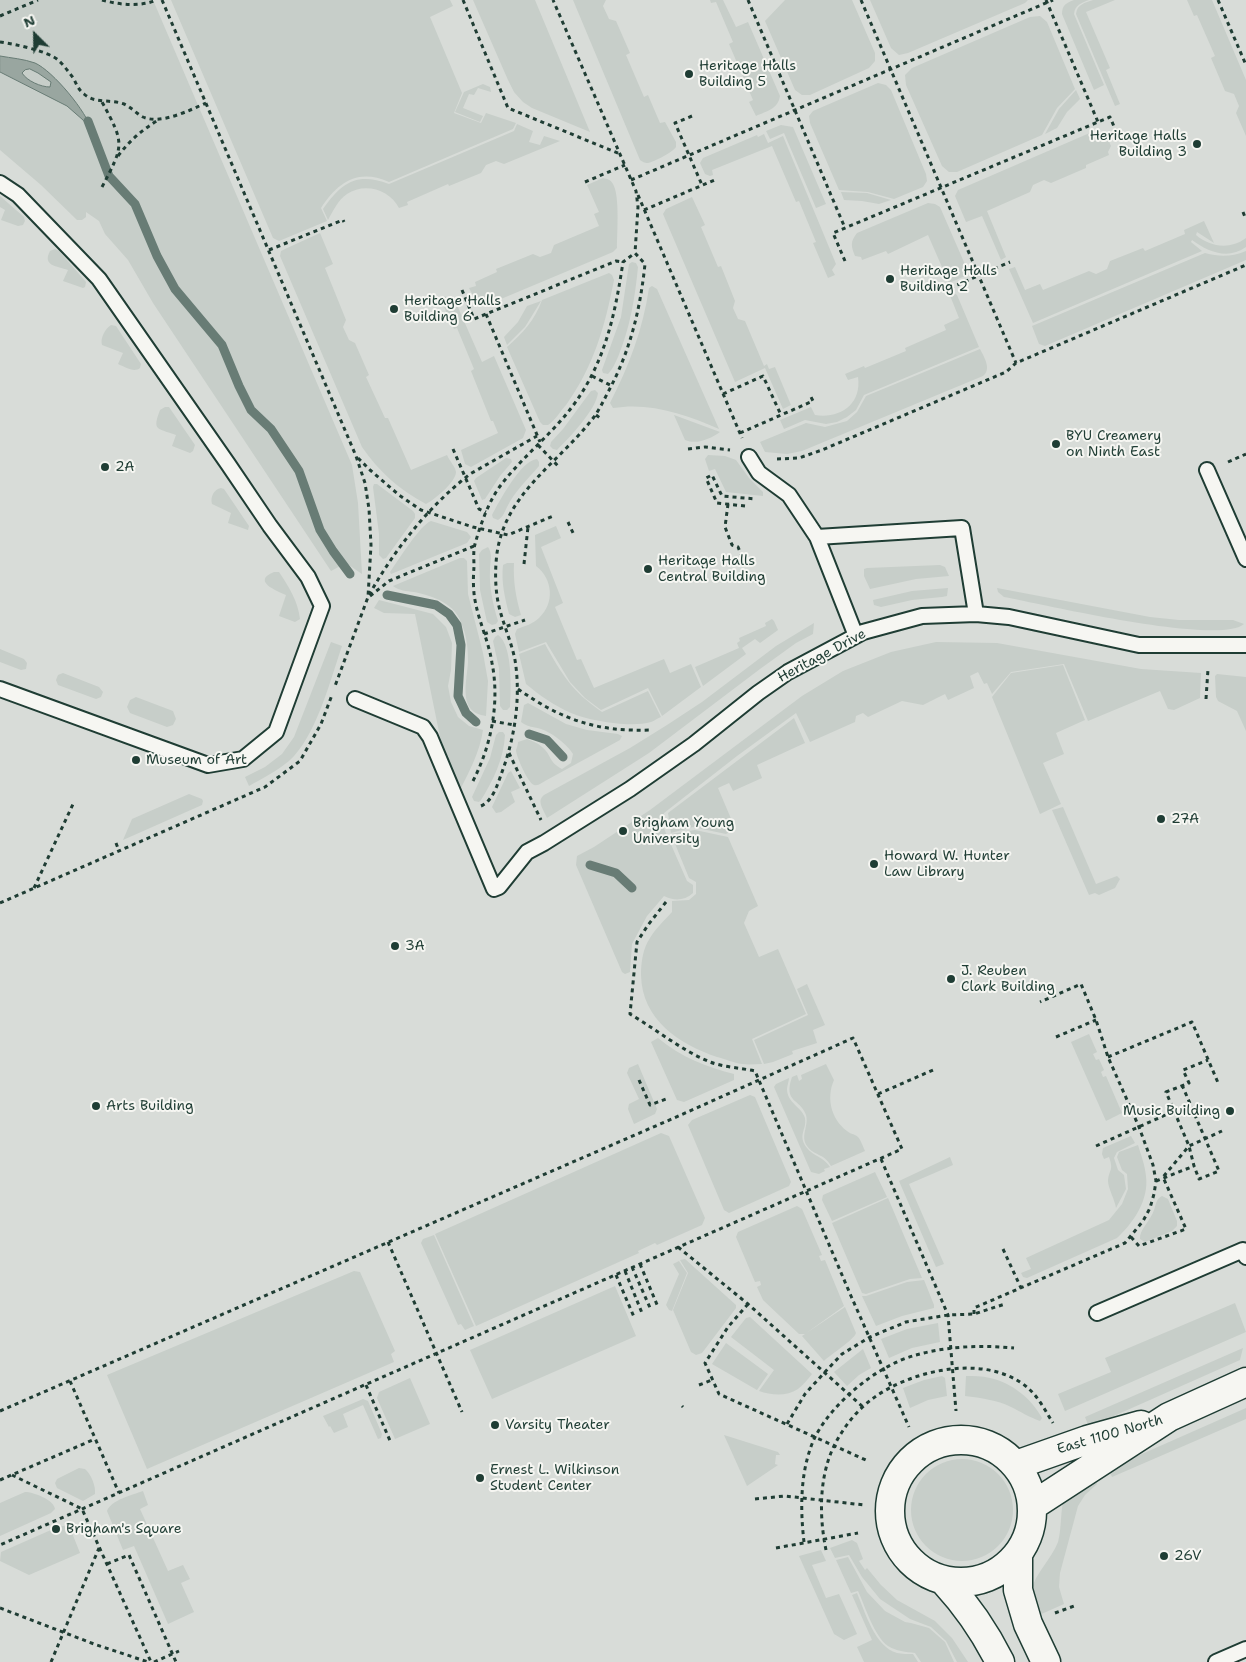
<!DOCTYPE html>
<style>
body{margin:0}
#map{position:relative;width:1246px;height:1662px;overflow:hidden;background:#e9ebe7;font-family:"Shantell Sans",sans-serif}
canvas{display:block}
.north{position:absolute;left:10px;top:10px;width:50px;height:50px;-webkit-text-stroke:4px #f6f6f2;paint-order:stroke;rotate:337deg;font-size:14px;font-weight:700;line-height:20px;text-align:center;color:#1f3d34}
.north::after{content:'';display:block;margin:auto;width:18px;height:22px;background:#1f3d34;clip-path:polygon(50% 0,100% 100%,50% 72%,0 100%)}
</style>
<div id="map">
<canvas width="1246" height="1662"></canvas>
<div class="north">N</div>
</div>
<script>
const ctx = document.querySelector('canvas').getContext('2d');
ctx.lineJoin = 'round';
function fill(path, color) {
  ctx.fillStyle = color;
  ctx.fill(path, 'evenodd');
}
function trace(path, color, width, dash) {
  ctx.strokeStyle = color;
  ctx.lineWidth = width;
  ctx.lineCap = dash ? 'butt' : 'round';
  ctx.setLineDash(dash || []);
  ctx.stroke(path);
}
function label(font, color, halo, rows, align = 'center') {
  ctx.font = font + ' "Shantell Sans",sans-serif';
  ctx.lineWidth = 4;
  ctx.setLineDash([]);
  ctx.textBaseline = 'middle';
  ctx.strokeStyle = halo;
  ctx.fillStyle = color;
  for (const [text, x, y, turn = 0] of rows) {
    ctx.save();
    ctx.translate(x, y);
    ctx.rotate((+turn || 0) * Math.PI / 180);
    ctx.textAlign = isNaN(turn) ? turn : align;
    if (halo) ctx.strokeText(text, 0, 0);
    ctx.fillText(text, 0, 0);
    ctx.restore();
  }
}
fill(new Path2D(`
 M0,0H1246V1662H0Z`), '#d8dcd8');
fill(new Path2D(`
 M0,0H153L352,465L358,503L362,574L346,563L331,571L153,303L128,260L105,234L99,221L86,212V217L82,220H77L41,185L0,150Z
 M171,0H450L453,6L430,17L462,93L454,113L481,123L486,113L516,123L513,129L389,182C358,168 338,182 321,208L327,221L279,241L273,238Z
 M473,0H535L590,132L532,108L523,102L514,92L508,80Z
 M573,0H606L603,6L609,19L616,21L630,53L626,55L644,97L648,95L660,123L665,122L676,142V147C673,152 654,162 648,163C644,163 643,162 640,160Z
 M710,0H723L736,27L748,22L780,96C778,109 767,111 756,116L749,102L753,100L729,44L733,42L716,2L711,3Z
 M785,0H852L875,53V61L869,68L810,95H802L795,90L765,21Z
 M870,0H1028L1025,3L908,53L899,55L891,48Z
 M1074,0H1089C1081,3 1075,5 1074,14L1104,85L1094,90L1062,14C1062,5 1066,3 1074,0Z
 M1093,0H1115L1086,12L1110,68L1106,70L1120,104L1115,106L1076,14C1077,4 1085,3 1093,0Z
 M1187,0H1212L1246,80V136L1236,113L1239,106L1234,94L1225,91L1211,58L1215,56L1197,15L1194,16Z
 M1040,16L1047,22L1075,89L1057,108L1042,135L957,172H949L942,166L906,85L905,75L912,68L1030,17Z
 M878,83L886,85L891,90L926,174L927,181L923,187L894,199L868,192L839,190L810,123L809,116L813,111Z
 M483,84L490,87L491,92L478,88L474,95L469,94L463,108L483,116L480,122L455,112L464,92Z
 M1076,90L1080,99L1067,112L1057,128L1045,134L1059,109Z
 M517,124L533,131L529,142L540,145L544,136L560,141L504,164L496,161L486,165L481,173L449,186L448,184L407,202L408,205L399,208C390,190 365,182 347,194C338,200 333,211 328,220L323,209C342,182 357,172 389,184L514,131Z
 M781,125L793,127L826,204L816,208L784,133L770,139L766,131Z
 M1092,132C1105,132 1106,134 1111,146L1108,152L1109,155L1086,165V168L1051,183L1044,180L1033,185L1030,192L987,211L1006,257L1001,260L982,216L966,222L955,196L958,190Z
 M764,134L768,143L783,136L836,264L832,270L835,275L828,278L813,243L816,242L799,201L796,202L772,146L712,170L713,175L710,176L705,174L700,163L703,158L757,135L758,137Z
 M603,178C608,179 611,180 613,184C620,196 617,233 617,248L613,252L489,304C478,304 474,298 469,288L476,286L475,282L497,272L496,269L533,254L540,257L551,253L554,245L599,226L594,214L599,212L587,185Z
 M841,192L867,193L891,200L879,204L862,201L844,200Z
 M0,196L24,217L25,221L23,225L18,226L1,220L5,210L0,207Z
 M692,197L705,225L701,227L718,267L721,266L735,301L733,308L738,319L745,321L764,366L767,364L769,369L775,367L791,405L783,409L765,368L735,382L663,214L666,209Z
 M928,203L935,204L940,207L967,269L965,276L949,283L928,235L888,254L886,251L862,260L861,257L855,256C851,246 850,242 857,233Z
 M1204,221L1214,243L1197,232L1196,235C1210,247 1230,250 1246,238V247C1228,260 1208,252 1192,240L1191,242L1202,251L1033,323L1009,269L1015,267L1025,290L1040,284L1043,290L1089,271L1096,274L1107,269L1110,261L1143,248L1145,251L1185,234L1184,230Z
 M320,233L333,264L325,268L346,320L343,327L349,340L355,343L369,375L366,377L385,418H388L411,470L447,455C450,462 455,466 456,472C456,482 434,500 426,504C400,490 379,472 362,447L280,256L281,251L285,249Z
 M55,249L59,251L86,282L85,287L83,288L63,281L68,270C57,266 42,266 50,251Z
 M1246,251V260L1045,346L1039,344L1032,326L1205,253C1220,257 1231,257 1246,251Z
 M632,262L636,263L638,267C635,298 630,328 618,357C615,363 613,369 608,374L603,373L602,370L621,317L629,264Z
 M609,273L612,275L614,280C605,326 594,366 566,405C560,411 556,420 548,425H543L540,422L507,347C523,333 535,320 542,300Z
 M652,286L657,289L719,429C685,414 650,402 613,408L610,403C629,366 643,329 649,288Z
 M949,293H954L957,295L979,347L864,395L856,410L847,417L837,422L826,424L805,420L784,429L780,420L811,407L815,415C839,419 862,405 858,377L848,380L845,374L864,366L865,368L906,351L905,348L946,330L944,325L959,318Z
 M445,296L447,299L453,296L482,362L494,356L526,430L523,438L471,467L465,464L461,450L498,433L493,421H491L471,371L474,369L457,328L454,329L440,298Z
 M541,301L525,327L507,345L504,337L518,322L527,306Z
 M111,325L116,326L141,364L140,368C134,373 125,367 118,364L123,353L102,345C100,338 105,329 111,325Z
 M980,349C984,357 992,369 983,376L802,451L787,454L765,452L760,442L806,423L825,427L847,421L857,412L866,396Z
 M595,390L598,393C596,410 569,438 557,450L553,449L550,446L551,442L563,429L591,391Z
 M165,407H169L195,445L193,451L190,453L172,446L176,435C157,428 152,431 160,410Z
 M674,415L720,432C710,439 697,445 685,440Z
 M708,455L725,456L736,460L749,478L763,492V496L726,492L715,469L709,471L705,459Z
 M506,458L511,459L512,462L500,476L485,499L482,500L474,481L476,478Z
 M537,459L539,462V466C527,480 515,491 507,507C504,513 503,517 498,520L493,518L492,515C499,502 521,460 537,459Z
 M374,484H377L413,511L415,514V518L386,558L383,559L379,555V534L373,487Z
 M221,488L224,489L249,526L248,530L228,523L231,513L212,504C210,497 214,489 221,488Z
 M431,521L467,532L471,537L467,543L391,574L390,572C398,561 420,525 431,521Z
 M556,526L561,538L541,547L563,603L555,607L577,660L581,659L594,688L664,659L670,673L691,664L701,687L662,716L648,688L601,710L585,698L570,682L546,642L519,652L515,634L517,629C525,626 533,624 539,618C555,603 553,579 536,566L535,535Z
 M488,547C493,554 490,562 490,570C489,587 493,604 498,621L496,624L492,625L487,622L480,590L479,554L482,550Z
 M460,558H464L467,561L468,594L483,653L488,681L486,716C457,713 467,681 468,662C468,649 467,637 462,625C456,604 434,596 414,592C406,591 400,591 393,586Z
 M507,563H514C513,581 516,598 521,615L515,617L509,614C505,598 501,582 503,565Z
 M940,565L945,567L949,576L916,579L870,589L864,576V569L867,568Z
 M274,572H279C289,587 298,601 300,619L295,622L279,616L286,595C277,591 251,581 274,572Z
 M948,588L947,596L942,597L912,600L881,607L874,605L873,600L912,591Z
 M997,588L1150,617L1179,620H1233L1244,624C1219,646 1042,604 1004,597L998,592Z
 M379,600L433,614L446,627L452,643L451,670L448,686L451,702L458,717L469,726L483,730C480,751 470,770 460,790L457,791L450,786L415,614L384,613L374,608Z
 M772,619L774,621L778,630L760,643L755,639L742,648L746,654L703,686L695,667L739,648L737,643L740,641L739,638L766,626L765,623Z
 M814,623L813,634L796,643L760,669L649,753L547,818C544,810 536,801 544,795L630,748L667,725L702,702L776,646Z
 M498,635C513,645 511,691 510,707L507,710H503L500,706L499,668L493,641L495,637Z
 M331,642L342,646C330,681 316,737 289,761C277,771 263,778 249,786L245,777L265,767L282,754L294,737Z
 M936,642L997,643L1141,669L1201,673L1200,698L1174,710L1168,709L1160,691L1088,721L1064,664L1011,672L992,694L987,683L984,684L978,672L970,676L974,688L948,700L945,694L923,705L902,701L868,717L863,713L856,716L855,722L810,742L796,713L737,756L664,813L662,824L687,881L693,885V893C684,901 674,901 664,896L647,916L632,944L630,972L625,974L622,972L576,865L577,856L594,847L650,810L802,696L843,671L891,652Z
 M545,644C562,675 572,691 602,712L648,691L661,717C658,718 654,721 651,722C631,728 590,721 571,713C555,706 539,695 526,684L519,654Z
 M0,649L24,659L27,663L26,669L21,670L0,662Z
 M1063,665L1085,720L1056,733L1064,754L1043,763L1061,804L1040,814L992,697L1011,673Z
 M63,673L99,687L103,692L101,697L96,699L58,685L56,680L58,675Z
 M1217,674L1246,677V731L1237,711L1218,701L1216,697L1215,676Z
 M136,697L173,711L176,719L173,725L167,727L130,713L127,707L130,700Z
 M528,703L566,724L587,730L618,734L622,736L620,740L545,781C541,783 539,786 534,785C528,783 516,756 516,750C517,747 518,745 518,742L527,739C532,741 538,743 542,747C552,755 548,762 562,769L571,763L573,754C568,745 551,732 541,729C531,726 530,728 521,722L524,705Z
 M794,718L805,743L757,765L762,778L733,791L729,783L718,788L735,828L726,834L693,827L671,833L668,813Z
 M499,732H503L505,735C504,758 493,781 481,800L479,802L474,801L472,797L490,758L496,735Z
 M511,771L520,788L511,792L515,802L501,812L496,813L492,807L508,773Z
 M189,794L202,799L203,801L202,805L123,840L132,819Z
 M1063,807L1096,884L1117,876L1120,879L1115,888L1099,895L1095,893L1089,895L1052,810Z
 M695,830L728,837L758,906L749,911L744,923L759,957L778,949L806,1014L752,1039L762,1064C755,1064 749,1065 742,1064C734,1063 725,1059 717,1057C679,1044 642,1020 641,975C641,962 643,948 650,938C656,928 665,920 672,912V901L689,900L696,894V882L689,878L671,834Z
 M807,984L825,1025L813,1030L817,1043L792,1051L793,1054L773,1062L764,1064L754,1040L808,1015L797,989Z
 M1089,1034L1097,1052L1093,1054L1096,1060L1099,1059L1104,1070L1101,1072L1103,1077L1106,1076L1122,1113L1106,1121L1071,1042Z
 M658,1038C681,1057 706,1067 734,1074V1080L684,1102L677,1100L651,1042Z
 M638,1064L657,1109L655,1114L634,1124L628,1109L629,1104L639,1099L627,1073L629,1068Z
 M826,1064L834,1080C826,1098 831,1119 847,1131C850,1134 855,1134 858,1137C861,1140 863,1147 865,1151L831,1166C824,1153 814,1156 807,1146C800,1136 809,1126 806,1115C800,1098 783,1103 792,1077L797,1075L799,1081L802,1079L801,1075Z
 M789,1078C789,1081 787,1086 787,1089C787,1103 802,1107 805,1118C807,1130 797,1135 807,1148C813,1156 824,1157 830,1167L824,1169L825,1171L819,1174L811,1172L774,1087L776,1084Z
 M750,1095L755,1097L791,1182L789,1186L729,1213L724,1210L688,1125L692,1120Z
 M661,1133L669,1136L705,1218L702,1225L657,1245L655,1243L638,1251L639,1253L476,1326L435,1234Z
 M1131,1136L1135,1143L1117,1152L1114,1158L1118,1170L1124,1175L1126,1189L1116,1208C1115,1200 1108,1188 1108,1181C1109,1169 1114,1171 1109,1157L1104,1159L1102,1154L1103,1148Z
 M1138,1145C1141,1155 1145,1165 1146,1176C1149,1200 1134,1222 1117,1238L1027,1278L1023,1277L1021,1273L1031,1269L1026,1258L1109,1220L1122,1204L1128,1189L1127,1174L1122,1170L1117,1157L1119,1152Z
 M950,1157L953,1165L909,1184L944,1264L936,1267L899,1181Z
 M875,1172L887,1197L832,1221L822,1200L823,1195Z
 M1162,1196L1168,1199L1177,1221V1226L1172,1231L1145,1242L1140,1239C1139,1230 1151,1220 1154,1210C1156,1204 1156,1199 1162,1196Z
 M888,1198L922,1278L910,1279L866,1294L862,1293L832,1223Z
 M797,1206L802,1209L822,1255L819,1256L821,1261L825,1260L844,1306L805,1334H799L763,1300L757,1287L761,1285L760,1281L755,1282L736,1237L738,1232Z
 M434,1235L474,1326L465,1330L461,1324L458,1325L421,1243L423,1239Z
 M685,1259L736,1305V1308L702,1353L696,1355L691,1352L673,1310L688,1273L680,1260Z
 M679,1261L687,1273L672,1311L669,1310L666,1305L679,1274L673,1264Z
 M354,1271L360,1272L395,1351L391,1354L394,1362L147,1469L107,1375Z
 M924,1280L934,1305V1308L902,1316L876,1326L862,1296H866L907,1282Z
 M615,1286L636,1336L492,1399L470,1350Z
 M1235,1303L1246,1332L1065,1411L1058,1394L1111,1372L1105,1358Z
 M845,1307L856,1333C854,1340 831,1354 824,1361L802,1336Z
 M750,1317L812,1374C808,1379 803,1385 798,1389C786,1397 771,1395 759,1391L774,1370L731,1337L746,1318Z
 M938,1323L940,1342L912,1348L889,1358L881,1339L907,1329Z
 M726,1343L768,1374L757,1390L712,1364Z
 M1243,1348L1240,1360L1089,1427L1085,1417Z
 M863,1349L871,1368L859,1375L847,1386L834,1372Z
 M942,1376L945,1378L947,1396L928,1400L910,1408L903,1388L924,1380Z
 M966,1376C973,1376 982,1376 990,1378C1012,1383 1031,1398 1042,1418L1040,1421C1029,1417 1021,1412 1011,1407C997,1400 981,1398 965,1396Z
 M410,1378L430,1424L395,1439L377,1398L379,1392Z
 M363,1399L368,1401L382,1434L381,1438L378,1439L363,1405L343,1414L348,1427L334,1433L330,1426L329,1427L323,1416Z
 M1246,1408V1419L1112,1477L1108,1469Z
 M724,1435L778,1452L780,1455H776L775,1464L778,1465L747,1486Z
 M911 1510a51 51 0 1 1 102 0a51 51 0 1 1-102 0Z
 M79,1468L85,1469C91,1474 96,1486 95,1494L83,1501L57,1488L55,1483L57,1479Z
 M1093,1475L1097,1484L1085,1495L1078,1506L1060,1573L1059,1587L1064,1604L1037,1616C1035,1608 1030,1597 1032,1589C1035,1574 1052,1558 1058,1542C1062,1528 1060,1507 1065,1496C1069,1490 1087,1480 1093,1475Z
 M143,1491L148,1505L140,1509L168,1571L183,1565L190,1579L181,1583L194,1612L168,1624L134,1546L123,1550L107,1511C111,1500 132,1495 143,1491Z
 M25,1492C34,1492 54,1500 55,1509L51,1513L0,1536V1503Z
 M60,1526H64L70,1528L80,1553L29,1575L0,1561L1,1552Z
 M852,1540L857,1543L863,1559L859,1561L865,1570L867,1568L881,1585L897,1600L935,1621L952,1638L968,1662H957L946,1641L931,1627L910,1619L880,1599L862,1577L849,1555L835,1558L830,1548Z
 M821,1550L826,1561L812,1565L826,1598L839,1594L857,1634L844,1640L834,1634L799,1556Z
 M848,1557L867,1592L885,1611L905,1622L911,1623L929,1628L945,1642L954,1662H921L915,1653C906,1652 896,1651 888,1646C874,1636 865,1606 858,1591L851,1593L836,1560Z
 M857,1593C865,1612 875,1647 897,1653C902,1654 908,1654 913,1654L918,1662H864L857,1647L872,1640L852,1595Z`), '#c7cec9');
const water = new Path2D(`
 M0,56C11,58 24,59 35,63C53,71 87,112 92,131L83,120L67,106L0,72ZM30,69L38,73L51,82L50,87C41,87 27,81 22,73L25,70Z`);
fill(water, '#99a6a0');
trace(water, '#687c75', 1);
trace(new Path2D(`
 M88,121L109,176L135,204L157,256L175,289L222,345L239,386L251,410L271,429L299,471L320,530L333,551L350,574
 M387,595L436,605L449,614L457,625L461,645L458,696L466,713L476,722
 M529,734L547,740L563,757
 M590,865L616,873L632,888`), '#687c75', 9);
const service = new Path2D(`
 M0,183L18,195L99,279L228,464L270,526L308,577L322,606L276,732L243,759L208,765L0,689
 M749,457L759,473L789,495L817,537
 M1207,470L1246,559
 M856,636L817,537L962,528L976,614
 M355,699L423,727L430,737L494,889L499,887L527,852L544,843L630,789L694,744L758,693L788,672L863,632L922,616L976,614L1009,617L1139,645H1246
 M1097,1313L1243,1250L1246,1257
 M1216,1662L1246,1649`);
const minor = new Path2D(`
 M890 1511a71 71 0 1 1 142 0a71 71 0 1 1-142 0Z
 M1016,1465L1087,1440L1141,1425
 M1032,1506L1169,1417L1246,1382
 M1018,1558V1590L1028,1624L1046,1662
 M945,1582C968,1607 985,1632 1000,1662`);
trace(service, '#1f3d34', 18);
trace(minor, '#1f3d34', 31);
trace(new Path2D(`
 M102,0C121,5 139,7 157,0
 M162,0L356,456L365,483L369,509L371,545L368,597L335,686
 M463,0L508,108L620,154
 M748,0L845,228
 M861,0L1016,363
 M1046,0L1098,122
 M1218,0L1246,65
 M0,16L38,0
 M0,42C14,44 48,51 58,60C63,64 67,70 71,75C76,81 77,89 84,94C95,104 111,99 124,104C131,107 137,114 143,117C161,125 190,110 206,103
 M692,116L675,123L702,185
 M118,156C130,140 143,129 160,119
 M631,180L1053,0
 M585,182L625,165
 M102,187C124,145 125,144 102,102
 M638,195L742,438
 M644,210L717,179
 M1243,212L1245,217L1246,216
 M269,250L343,220L344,222
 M845,261L833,233L1110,117L1121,143
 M950,288L1010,262
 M462,290L474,319L616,261L623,262
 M486,314L540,442
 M592,376L612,386
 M723,394L763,376L781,415
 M596,415L600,418
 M740,433L813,401L811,397
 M538,445L558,466
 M453,449L479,509L486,512
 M688,449L705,447L730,450
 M358,458L370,470L399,495L421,510L473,527L508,535L553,516
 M777,459L799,458L822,450L1006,372L1016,363L1246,265
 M1228,462L1246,454
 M728,504L725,527L732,545L738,547L745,564
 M745,506L717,503L706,478L712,475L722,496L756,499
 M568,522L574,535
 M524,564L528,527
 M742,565L748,562L757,563
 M369,595C395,549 428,507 470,474L537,436
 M370,596L389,581L474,546
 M484,634L525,620
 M518,689C562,720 597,732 651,730
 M1206,699L1208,669
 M492,721L514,725
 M509,753L541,820
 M473,781C491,746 500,703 492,663C489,643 480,624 476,605C473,593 473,579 474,567C474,560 473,551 475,544C480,526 489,500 501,485C522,457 551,435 572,407C605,363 615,315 623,262L635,253
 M481,806C493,801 498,783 502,772C515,737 521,697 515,660C511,640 502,622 498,602C495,586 495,569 497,553C506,492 559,463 594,417C599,410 603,402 607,394C630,352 640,311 645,264L635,253L638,207L636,191L553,0
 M116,843L119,851
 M34,888L74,802
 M666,902L648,925L637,942L630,1014C657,1030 681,1050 710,1062C723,1067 741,1068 755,1071L851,1296L909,1427
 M0,903L265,787L300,761L321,724L332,695
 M1056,1037L1096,1020
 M1108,1057L1192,1022L1219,1085
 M639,1080L650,1105L666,1099
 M1182,1085L1219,1171L1199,1179L1194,1166L1189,1146L1166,1092L1189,1083L1183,1070L1208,1060
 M878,1094L933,1070
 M1096,1146L1190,1104
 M881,1159L948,1315L956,1411
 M1156,1181L1194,1166
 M1131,1237L1139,1246L1186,1229L1163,1177L1189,1146L1222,1131
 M388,1242L462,1412
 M678,1247L748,1304L863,1407
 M1003,1249L1021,1288
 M640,1264L658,1307
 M632,1267L651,1310
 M625,1271L642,1313
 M616,1275L634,1317
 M748,1304L728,1327L705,1363L719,1394L868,1461
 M974,1314V1308L1125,1243L1143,1221L1150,1208L1154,1194L1156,1181L1153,1165L1139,1127L1108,1057L1096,1020L1081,984L1040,1002
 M70,1381L119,1493
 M366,1385L391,1443
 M699,1385L712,1380
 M682,1406L683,1407
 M0,1411L674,1118L853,1038L902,1149L0,1545
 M787,1424L805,1394L824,1373L842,1354L870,1337L906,1322L948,1315L974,1314L1005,1304
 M12,1475L82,1509L151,1662
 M0,1480L95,1439
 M755,1499L785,1496L864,1505
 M804,1542C800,1508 800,1469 815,1437C833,1402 878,1365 916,1355C948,1346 982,1345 1014,1348
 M776,1548L858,1533
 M826,1550C819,1516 819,1477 834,1446C843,1428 856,1411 872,1399C910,1371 978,1355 1020,1382C1036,1392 1043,1407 1053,1423
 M107,1564L129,1555L176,1662
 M0,1608L94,1644L148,1662
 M1055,1613L1074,1606
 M51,1662L99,1548
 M154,1662L179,1651`), '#1f3d34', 3, [4, 4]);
trace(service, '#f6f6f2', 14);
trace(minor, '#f6f6f2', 28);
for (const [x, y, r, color] of [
 [689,74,5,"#1f3d34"],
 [1197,144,5,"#1f3d34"],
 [890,279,5,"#1f3d34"],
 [394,309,5,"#1f3d34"],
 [1056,444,5,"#1f3d34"],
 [105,467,5,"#1f3d34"],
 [648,569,5,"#1f3d34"],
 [136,760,5,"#1f3d34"],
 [1161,819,5,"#1f3d34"],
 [623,831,5,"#1f3d34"],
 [874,864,5,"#1f3d34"],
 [395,946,5,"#1f3d34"],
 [951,979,5,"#1f3d34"],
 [96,1106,5,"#1f3d34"],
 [1230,1111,5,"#1f3d34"],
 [495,1425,5,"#1f3d34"],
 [480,1478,5,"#1f3d34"],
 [56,1529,5,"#1f3d34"],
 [1164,1556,5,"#1f3d34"]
]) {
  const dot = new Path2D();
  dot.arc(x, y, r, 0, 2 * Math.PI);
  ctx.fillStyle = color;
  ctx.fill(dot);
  trace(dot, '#f6f6f2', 2);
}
label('14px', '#1f3d34', '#f6f6f2', [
 ["Heritage Halls",699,66],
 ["Building 5",699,82],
 ["Heritage Halls",1187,136,"right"],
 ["Building 3",1187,152,"right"],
 ["Heritage Halls",900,271],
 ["Building 2",900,287],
 ["Heritage Halls",404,301],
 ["Building 6",404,317],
 ["BYU Creamery",1066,436],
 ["on Ninth East",1066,452],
 ["2A",115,467],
 ["Heritage Halls",658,561],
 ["Central Building",658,577],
 ["Museum of Art",146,760],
 ["27A",1171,819],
 ["Brigham Young",633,823],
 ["University",633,839],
 ["Howard W. Hunter",884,856],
 ["Law Library",884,872],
 ["3A",405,946],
 ["J. Reuben",961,971],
 ["Clark Building",961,987],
 ["Arts Building",106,1106],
 ["Music Building",1220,1111,"right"],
 ["Varsity Theater",505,1425],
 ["Ernest L. Wilkinson",490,1470],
 ["Student Center",490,1486],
 ["Brigham's Square",66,1529],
 ["26V",1174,1556]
], 'left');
label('14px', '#1f3d34', '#f6f6f2', [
 ["Heritage Drive",822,656,-28],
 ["East 1100 North",1110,1435,-16]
]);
</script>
